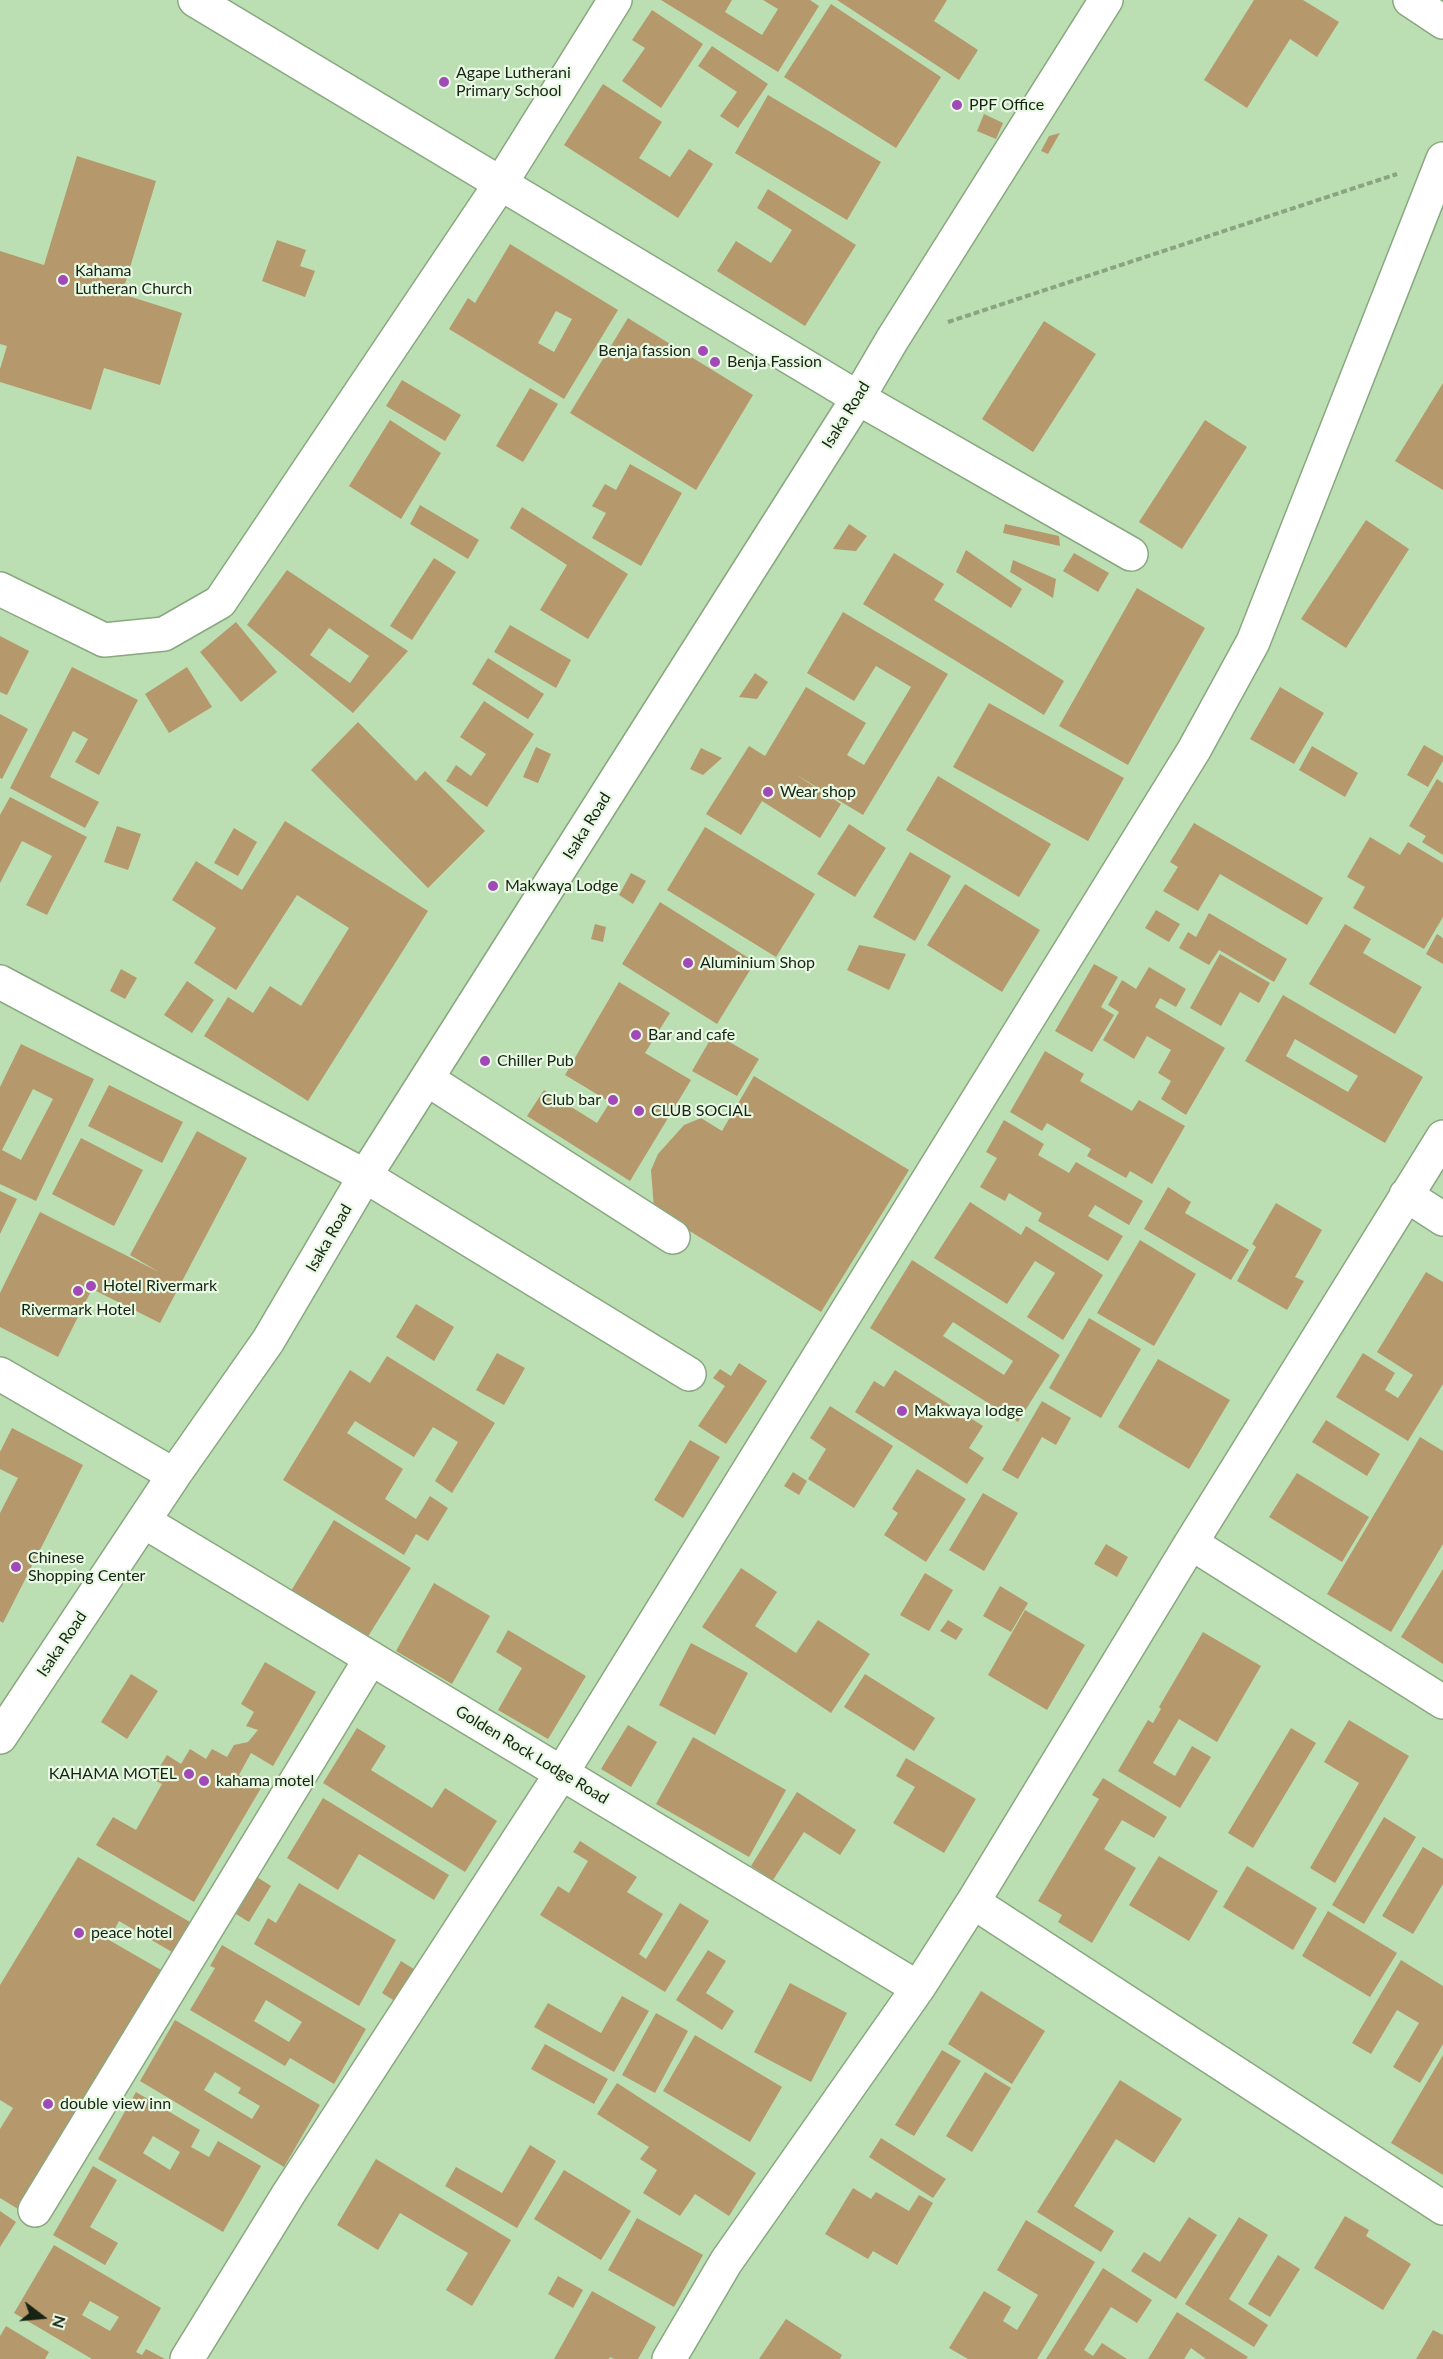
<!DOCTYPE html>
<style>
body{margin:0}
#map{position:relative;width:1443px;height:2359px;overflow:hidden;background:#bcdeb3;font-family:Lato,sans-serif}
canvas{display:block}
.north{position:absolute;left:12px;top:2287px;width:60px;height:60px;-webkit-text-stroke:4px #e8f9e3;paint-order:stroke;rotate:106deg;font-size:16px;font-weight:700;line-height:24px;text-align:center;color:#172313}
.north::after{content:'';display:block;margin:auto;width:21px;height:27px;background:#172313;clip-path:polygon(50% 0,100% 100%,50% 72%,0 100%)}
</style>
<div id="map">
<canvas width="1443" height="2359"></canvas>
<div class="north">N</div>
</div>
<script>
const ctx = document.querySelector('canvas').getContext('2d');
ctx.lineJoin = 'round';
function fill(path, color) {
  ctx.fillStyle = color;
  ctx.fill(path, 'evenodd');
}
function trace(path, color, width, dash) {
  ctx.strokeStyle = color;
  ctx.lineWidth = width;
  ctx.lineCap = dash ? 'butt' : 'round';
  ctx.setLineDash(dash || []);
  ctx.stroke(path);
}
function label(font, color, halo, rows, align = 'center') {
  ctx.font = font + ' Lato,sans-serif';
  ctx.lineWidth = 4.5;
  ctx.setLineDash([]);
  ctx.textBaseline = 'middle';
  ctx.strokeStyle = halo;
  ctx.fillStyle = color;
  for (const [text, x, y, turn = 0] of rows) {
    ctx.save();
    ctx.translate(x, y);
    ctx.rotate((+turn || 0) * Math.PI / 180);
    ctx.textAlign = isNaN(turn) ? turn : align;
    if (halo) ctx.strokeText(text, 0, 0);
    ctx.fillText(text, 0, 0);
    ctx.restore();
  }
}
fill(new Path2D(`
 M661,0H732L725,12L762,35L778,9L763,0H810L819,6L778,72Z
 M837,0H947L934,21L978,50L959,80Z
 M1254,0H1303L1339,22L1317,57L1290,39L1247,108L1204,80Z
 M831,4L941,77L896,148L784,77Z
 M652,10L703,44L661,108L622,81L645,48L632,40Z
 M712,46L768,84L738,128L720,116L737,92L698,66Z
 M603,84L662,122L639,158L670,177L689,149L713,164L678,218L564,145Z
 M768,95L881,162L847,220L735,153Z
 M984,114L1003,123L996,139L977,131Z
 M1060,133L1048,154L1041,151L1049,136Z
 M77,156L156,181L122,294L182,313L160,385L104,368L91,410L0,382V369L7,346L0,344V251L44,265Z
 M768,189L856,245L805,326L717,271L736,241L771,263L792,230L757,208Z
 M277,240L306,250L300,266L315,271L305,297L262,281Z
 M510,244L618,310L564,399L449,329L468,298L475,303ZM556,311L572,319L554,352L538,343Z
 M628,318L753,395L696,490L570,413Z
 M1044,321L1096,354L1033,452L982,419Z
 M402,380L461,415L445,441L386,406Z
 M1443,383V490L1395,461Z
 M530,388L558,404L523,462L496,446Z
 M390,420L441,453L401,519L349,486Z
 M1205,420L1247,447L1182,549L1139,522Z
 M630,464L682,493L641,566L592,538L606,513L592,506L605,484L616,490Z
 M420,505L479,540L468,559L410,524Z
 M522,507L628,574L588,639L540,610L567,565L510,528Z
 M1366,520L1409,549L1346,648L1301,619Z
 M849,524L867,536L856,551L833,549Z
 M1005,524L1059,536L1060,546L1003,533Z
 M966,550L1022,589L1011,608L956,572Z
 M894,553L944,584L934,600L1064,681L1044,715L863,604Z
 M1074,553L1109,573L1098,592L1063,571Z
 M434,558L456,572L412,640L390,626Z
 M1013,560L1056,579L1053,598L1010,572Z
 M287,570L408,651L353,713L247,625ZM329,628L369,656L350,683L310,655Z
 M1137,588L1205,628L1128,765L1059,726Z
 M843,612L948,674L863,815L795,774L841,804L820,838L762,801L741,835L706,814L749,746L765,756L806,687L866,723L847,755L864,765L911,687L876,666L854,701L807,673Z
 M236,622L277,672L241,702L200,652Z
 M510,625L571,660L556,688L494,652Z
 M0,636L29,651L7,695L0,692Z
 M488,658L544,694L528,719L472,684Z
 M72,667L138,700L99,775L75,762L88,739L73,731L50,777L99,802L85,828L10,788Z
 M187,667L212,707L169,733L145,694Z
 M755,673L768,682L757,699L739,697Z
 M1280,687L1324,713L1294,764L1250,739Z
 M484,701L534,734L487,807L446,781L456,765L471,776L486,754L460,737Z
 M989,703L1124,778L1088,841L953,767Z
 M0,714L28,729L2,779L0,778Z
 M358,722L416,781L425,771L485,831L428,888L311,770Z
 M1424,745L1443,756V761L1428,787L1407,775Z
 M1312,746L1358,773L1345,797L1299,770Z
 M536,747L551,754L538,783L523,777Z
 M701,748L722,758L703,775L690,769Z
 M938,776L1051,844L1019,897L906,830Z
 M1437,779L1443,783V855L1422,842L1426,836L1409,826Z
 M10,797L87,837L47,915L26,905L52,856L22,841L0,883V815Z
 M285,821L428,911L308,1101L204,1036L228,997L253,1013L270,986L301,1006L349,928L297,895L236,990L194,963L216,928L172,900L196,861L242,890Z
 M1194,823L1323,898L1307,925L1220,874L1198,911L1163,891L1178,867L1170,862Z
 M849,824L886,848L855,897L817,874Z
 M117,826L141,834L128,870L104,862Z
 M705,827L815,894L776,957L667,890Z
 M234,828L257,842L238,876L214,863Z
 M1370,837L1400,855L1408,842L1443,863V917L1424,949L1353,908L1365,887L1347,877Z
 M910,852L951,876L915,941L873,917Z
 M631,873L646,881L633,904L619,895Z
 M965,884L1040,930L1002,992L927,945Z
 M660,902L755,962L717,1024L622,964Z
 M1156,910L1180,924L1169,942L1145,928Z
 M1209,913L1287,959L1274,982L1219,950L1209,965L1179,948L1188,932L1196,937Z
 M595,924L606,927L603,942L591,939Z
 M1345,924L1371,939L1363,953L1422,987L1395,1034L1309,984Z
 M1437,934L1443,938V964L1426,954Z
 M859,945L906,954L889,990L847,970Z
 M1220,954L1270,983L1259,1003L1240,992L1221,1026L1190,1008Z
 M1094,964L1118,977L1101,1007L1114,1015L1092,1052L1055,1031Z
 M1149,967L1186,989L1176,1007L1160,998L1155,1007L1225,1048L1186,1115L1161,1099L1171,1081L1158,1073L1171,1050L1147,1036L1134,1059L1103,1040L1119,1012L1108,1005L1122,980L1136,989Z
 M121,969L137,978L125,999L110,991Z
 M187,981L214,1000L192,1033L164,1015Z
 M619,982L670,1013L645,1053L691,1080L630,1181L527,1116L544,1090L597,1123L610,1102L565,1075Z
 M1283,995L1423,1077L1385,1143L1245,1061ZM1295,1039L1358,1076L1348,1092L1286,1056Z
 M714,1033L759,1059L737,1096L692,1071Z
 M21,1044L94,1079L36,1201L0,1184V1087ZM33,1089L53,1099L21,1160L2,1150Z
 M1045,1051L1084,1074L1080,1081L1132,1111L1139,1100L1185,1126L1152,1184L1130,1171L1126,1178L1087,1156L1091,1149L1047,1123L1042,1131L1010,1112Z
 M754,1076L909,1170L821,1312L654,1209L651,1170L658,1154L684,1125L701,1118L722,1131Z
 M109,1085L183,1122L162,1163L88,1126Z
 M1004,1120L1044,1144L1038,1155L1069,1173L1076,1162L1143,1201L1129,1225L1095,1205L1088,1216L1123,1236L1108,1261L1038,1221L1042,1213L1009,1193L1005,1201L980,1187L997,1158L986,1152Z
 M197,1131L247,1158L160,1323L92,1289L58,1357L0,1327V1293L40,1212L159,1272L130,1255Z
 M81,1138L143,1170L114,1226L52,1194Z
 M1168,1187L1191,1202L1185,1213L1249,1250L1231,1280L1144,1229Z
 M0,1191L17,1199L0,1234Z
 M970,1202L1021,1235L1026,1226L1103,1275L1063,1340L1027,1317L1055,1273L1035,1261L1007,1304L934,1258Z
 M1276,1203L1322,1230L1295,1277L1304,1281L1287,1310L1237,1281L1256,1247L1252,1244Z
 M1140,1240L1196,1274L1154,1346L1097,1313Z
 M912,1260L1060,1355L1018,1422L870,1328ZM953,1322L1013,1361L1004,1375L943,1336Z
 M1426,1272L1443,1282V1384L1408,1441L1336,1397L1363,1353L1395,1373L1385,1390L1398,1398L1413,1375L1377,1352Z
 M416,1304L454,1327L434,1361L396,1337Z
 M1089,1318L1141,1349L1101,1418L1049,1388Z
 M497,1353L525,1368L504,1405L476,1390Z
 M387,1356L495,1423L452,1493L435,1481L458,1442L433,1427L414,1457L355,1421L347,1433L403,1469L385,1499L416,1519L430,1496L448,1508L428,1541L416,1534L404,1555L283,1480L350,1370L370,1383Z
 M1158,1359L1230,1400L1189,1469L1118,1427Z
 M739,1363L767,1381L726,1444L698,1426L725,1386L713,1378L720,1369L731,1376Z
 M895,1370L983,1426L969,1448L984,1458L967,1484L855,1412L874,1381L884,1387Z
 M1042,1401L1071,1418L1056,1445L1042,1437L1018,1479L1002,1470Z
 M830,1406L893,1446L854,1508L808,1479L826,1449L810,1438Z
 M1326,1420L1380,1454L1367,1476L1312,1442Z
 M12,1428L83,1465L3,1623L0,1621V1513L18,1478L0,1469V1452Z
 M1420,1437L1443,1451V1544L1391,1632L1327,1594Z
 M690,1440L720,1457L683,1518L654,1500Z
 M917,1469L966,1499L926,1562L884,1535L898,1513L892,1509Z
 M793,1472L807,1481L799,1495L784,1486Z
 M1297,1473L1369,1517L1342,1562L1269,1517Z
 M983,1493L1018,1513L984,1571L949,1550Z
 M334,1520L411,1568L367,1638L291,1591Z
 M1106,1544L1128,1557L1117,1577L1094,1564Z
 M741,1568L777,1592L755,1626L796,1653L818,1620L870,1654L831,1713L702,1627Z
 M1443,1569V1664L1401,1637Z
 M925,1573L953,1590L929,1631L900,1615Z
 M434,1583L490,1616L452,1684L396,1651Z
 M1000,1586L1028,1603L1011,1632L983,1616Z
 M1025,1610L1085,1645L1047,1710L988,1675Z
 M948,1620L963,1629L956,1640L940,1631Z
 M508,1630L586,1676L548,1739L498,1710L522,1668L496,1652Z
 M1203,1632L1261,1666L1217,1742L1179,1719L1153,1763L1175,1776L1192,1746L1211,1757L1180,1808L1118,1771L1148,1720L1153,1723L1161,1709L1159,1707Z
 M691,1643L748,1673L715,1735L659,1705Z
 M265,1662L316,1692L273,1766L251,1753L239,1775L261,1788L194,1902L96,1845L113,1817L136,1830L162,1784L152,1779L167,1755L181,1764L190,1749L206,1759L212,1749L227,1757L234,1745L248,1742L258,1730L246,1726L254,1712L241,1704Z
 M131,1674L158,1691L127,1739L101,1722Z
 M865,1674L935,1718L914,1751L844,1707Z
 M1349,1720L1409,1756L1335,1883L1310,1868L1359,1783L1324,1762Z
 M628,1725L657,1742L631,1787L601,1769Z
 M357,1728L386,1746L371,1770L432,1808L445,1788L497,1821L465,1872L323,1783Z
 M1291,1728L1316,1743L1253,1848L1228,1833Z
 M693,1737L786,1790L749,1857L656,1804Z
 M906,1758L976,1799L944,1853L893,1823L915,1787L896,1776Z
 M1103,1778L1167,1817L1154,1838L1122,1820L1104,1849L1136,1868L1092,1943L1058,1922L1062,1915L1038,1901L1099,1799L1092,1795Z
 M797,1792L856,1830L840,1855L804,1832L773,1880L751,1866Z
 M323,1798L449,1875L434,1900L359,1854L338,1890L287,1858Z
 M1384,1817L1416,1837L1364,1924L1332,1905Z
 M580,1841L637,1877L627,1892L663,1914L639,1954L646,1959L680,1903L709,1921L665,1992L540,1915L558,1886L569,1893L588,1861L573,1852Z
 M1423,1847L1443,1859V1884L1413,1934L1382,1916Z
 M1159,1856L1218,1891L1189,1941L1129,1905Z
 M78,1857L190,1922L172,1952L119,1921L109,1940L168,1974L23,2212L0,2198V2129L13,2108L0,2100V1985Z
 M1247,1866L1317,1908L1293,1950L1223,1907Z
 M257,1877L271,1886L249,1922L236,1914Z
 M299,1883L396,1940L359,2006L254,1944L268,1918L276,1923Z
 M1328,1911L1397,1953L1370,1997L1302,1956Z
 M222,1945L366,2029L334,2084L290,2058L285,2066L190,2010L215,1968L210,1966ZM266,2000L302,2022L289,2042L254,2021Z
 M708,1950L726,1961L706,1993L734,2011L722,2030L676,2000Z
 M1401,1960L1443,1986V2044L1420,2083L1393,2067L1419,2023L1397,2010L1371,2054L1352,2043Z
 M401,1961L417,1971L398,2003L382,1993Z
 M790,1983L847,2013L811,2082L754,2052Z
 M981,1991L1045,2031L1012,2084L948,2044Z
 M622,1996L649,2011L614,2072L534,2027L548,2003L601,2033Z
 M656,2013L688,2031L655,2093L622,2075Z
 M175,2020L320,2105L284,2167L140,2081ZM215,2072L241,2088L238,2093L260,2106L252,2119L204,2090Z
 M695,2035L782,2087L750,2142L663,2091Z
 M545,2044L608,2079L594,2104L531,2069Z
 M942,2050L961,2061L914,2136L895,2125Z
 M1443,2055V2175L1391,2143Z
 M985,2072L1011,2088L972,2152L946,2136Z
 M1120,2080L1182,2119L1154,2163L1116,2139L1074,2206L1114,2231L1101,2252L1037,2212Z
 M617,2083L756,2173L729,2216L695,2194L680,2216L643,2193L657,2170L640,2159L649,2147L597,2114Z
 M136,2092L200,2130L191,2147L209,2157L218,2141L261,2166L223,2232L98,2159ZM153,2136L180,2152L170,2170L143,2153Z
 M881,2138L946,2179L933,2198L869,2157Z
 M530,2145L556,2161L517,2228L445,2186L456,2167L502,2193Z
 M376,2159L511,2240L472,2306L446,2290L468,2253L400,2213L378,2250L337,2225Z
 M93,2166L117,2180L90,2227L118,2243L105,2265L53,2235Z
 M564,2170L631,2211L601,2260L534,2219Z
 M853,2188L871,2199L876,2192L909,2211L919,2195L933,2203L897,2265L873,2251L868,2259L825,2234Z
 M0,2211L16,2222L0,2247Z
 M1345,2216L1369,2230L1366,2236L1411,2264L1383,2310L1314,2268Z
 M1189,2217L1217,2235L1176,2299L1131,2271L1144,2252L1160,2262Z
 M1239,2217L1268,2235L1229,2299L1268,2325L1254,2347L1185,2304Z
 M637,2218L703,2255L674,2307L608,2270Z
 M1026,2220L1095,2262L1037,2359H968L949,2348L984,2291L1011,2307L1003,2321L1017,2330L1038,2295L997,2270Z
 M54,2245L161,2308L136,2352L142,2355L146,2349L165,2359H92L14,2313ZM90,2301L119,2317L110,2331L82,2315Z
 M1278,2255L1300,2269L1270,2317L1248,2304Z
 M1103,2268L1152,2300L1137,2323L1111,2307L1084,2350L1093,2356L1102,2343L1127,2359H1046Z
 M558,2276L583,2290L573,2308L548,2294Z
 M592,2291L656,2327L638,2359H614L610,2357L609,2359H554Z
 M1177,2312L1248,2357L1246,2359H1206L1191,2348L1184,2359H1148Z
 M786,2319L842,2355L840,2359H759Z
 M6,2326L49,2352L45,2359H0V2336Z
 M1433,2330L1443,2335V2359H1416Z`), '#b5996c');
const minor = new Path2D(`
 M195,0L858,398L1131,554
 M1410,0L1443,22
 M0,589L104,640L164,634L220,602L501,183L615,0
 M0,982L365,1176L689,1374
 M427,1079L673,1237
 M1406,1195L1443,1219
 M0,1374L174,1475
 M145,1522L918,1988
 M1191,1543L1443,1702
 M0,1737L174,1475L268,1341L365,1176L858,398L892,340L1106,0
 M973,1902L1443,2208
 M35,2210L371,1658
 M187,2359L289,2193L561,1774L1194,750L1253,642L1443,159
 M669,2359L726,2262L918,1988L973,1902L1191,1543L1443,1137`);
trace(minor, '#88a87f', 36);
trace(new Path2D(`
 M948,322L1397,174`), '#89a481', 4, [6, 3]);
trace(minor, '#fff', 33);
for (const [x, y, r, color] of [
 [444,82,6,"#a149b6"],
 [957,105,6,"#a149b6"],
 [63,280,6,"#a149b6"],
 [703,351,6,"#a149b6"],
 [715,362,6,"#a149b6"],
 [768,792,6,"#a149b6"],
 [493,886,6,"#a149b6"],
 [688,963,6,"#a149b6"],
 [636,1035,6,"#a149b6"],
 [485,1061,6,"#a149b6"],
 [613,1100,6,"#a149b6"],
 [639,1111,6,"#a149b6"],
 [91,1286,6,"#a149b6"],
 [78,1291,6,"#a149b6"],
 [902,1411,6,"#a149b6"],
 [16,1567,6,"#a149b6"],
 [189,1774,6,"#a149b6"],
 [204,1781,6,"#a149b6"],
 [79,1933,6,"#a149b6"],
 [48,2104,6,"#a149b6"]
]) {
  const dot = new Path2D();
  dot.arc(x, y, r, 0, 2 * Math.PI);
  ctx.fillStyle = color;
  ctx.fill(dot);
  trace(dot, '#e8f9e3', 2);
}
label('16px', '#172313', '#e8f9e3', [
 ["Agape Lutherani",456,73],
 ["Primary School",456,91],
 ["PPF Office",969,105],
 ["Kahama",75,271],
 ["Lutheran Church",75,289],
 ["Benja fassion",691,351,"right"],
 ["Benja Fassion",727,362],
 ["Wear shop",780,792],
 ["Makwaya Lodge",505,886],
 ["Aluminium Shop",700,963],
 ["Bar and cafe",648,1035],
 ["Chiller Pub",497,1061],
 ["Club bar",601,1100,"right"],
 ["CLUB SOCIAL",651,1111],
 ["Hotel Rivermark",103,1286],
 ["Rivermark Hotel",78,1310,"center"],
 ["Makwaya lodge",914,1411],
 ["Chinese",28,1558],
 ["Shopping Center",28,1576],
 ["KAHAMA MOTEL",177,1774,"right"],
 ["kahama motel",216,1781],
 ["peace hotel",91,1933],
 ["double view inn",60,2104]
], 'left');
label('16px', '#172313', '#e8f9e3', [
 ["Isaka Road",846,415,-58],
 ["Isaka Road",587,826,-58],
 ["Isaka Road",329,1238,-60],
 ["Isaka Road",62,1644,-56],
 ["Golden Rock Lodge Road",532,1755,31]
]);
</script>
